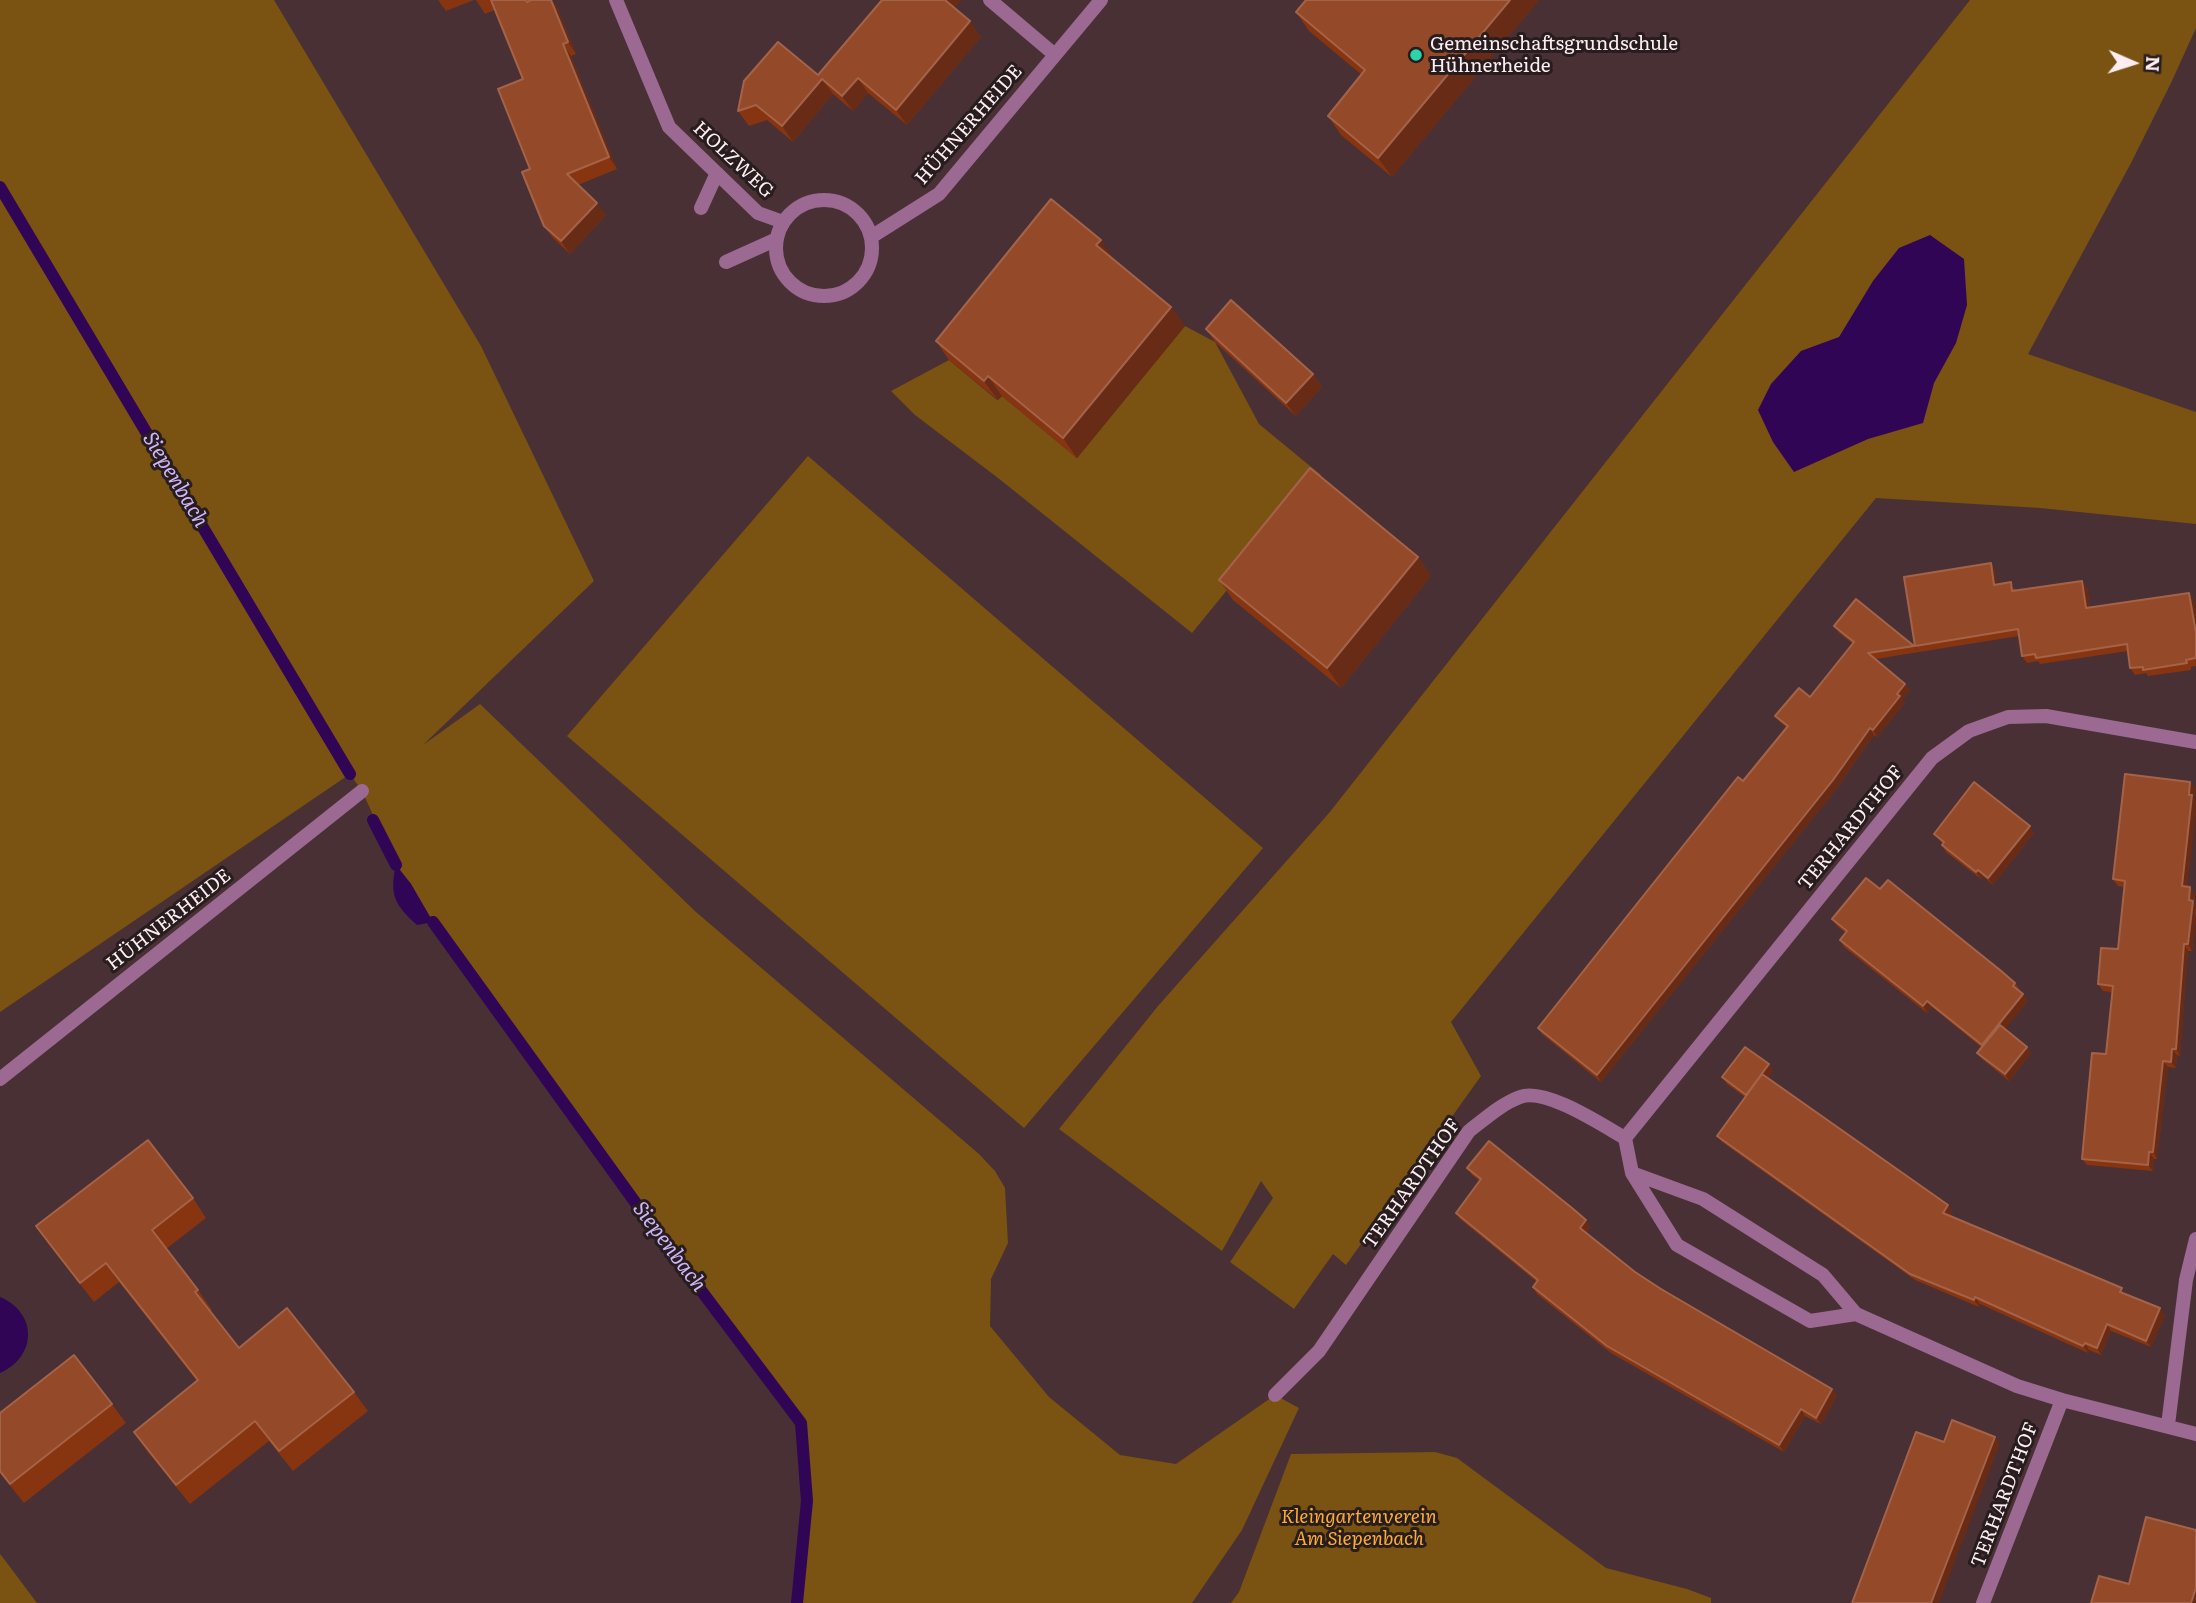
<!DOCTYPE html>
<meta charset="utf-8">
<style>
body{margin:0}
#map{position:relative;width:2196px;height:1603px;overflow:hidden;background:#483034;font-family:Literata,serif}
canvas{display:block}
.north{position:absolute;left:2098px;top:28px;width:70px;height:70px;-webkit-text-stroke:5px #271c1e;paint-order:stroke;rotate:93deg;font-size:19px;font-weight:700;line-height:28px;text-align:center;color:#feeef1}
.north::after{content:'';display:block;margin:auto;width:24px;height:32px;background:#feeef1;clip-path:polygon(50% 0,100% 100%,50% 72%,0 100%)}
</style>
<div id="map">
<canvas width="2196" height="1603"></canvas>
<div class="north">N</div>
</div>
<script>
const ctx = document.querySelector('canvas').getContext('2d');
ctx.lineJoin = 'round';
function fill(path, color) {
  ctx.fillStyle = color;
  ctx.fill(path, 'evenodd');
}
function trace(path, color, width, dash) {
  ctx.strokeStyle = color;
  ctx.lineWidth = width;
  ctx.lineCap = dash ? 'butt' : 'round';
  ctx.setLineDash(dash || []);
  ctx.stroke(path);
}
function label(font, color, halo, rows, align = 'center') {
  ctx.font = font + ' Literata,serif';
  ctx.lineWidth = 6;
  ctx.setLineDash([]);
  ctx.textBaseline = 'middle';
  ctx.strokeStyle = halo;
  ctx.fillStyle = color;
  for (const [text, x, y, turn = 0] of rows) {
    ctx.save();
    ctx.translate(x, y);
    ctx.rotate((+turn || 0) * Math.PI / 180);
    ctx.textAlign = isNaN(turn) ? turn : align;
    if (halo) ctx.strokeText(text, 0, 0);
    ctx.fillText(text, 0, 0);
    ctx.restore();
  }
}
fill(new Path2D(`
 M0,0H274L481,346L594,581L423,745L480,704L696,912L979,1154L995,1171L1005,1188L1008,1243L991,1279L990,1326L1049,1397L1120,1455L1176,1464L1275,1395L1299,1408L1242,1530L1192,1603H797L807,1501L801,1423L747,1346L648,1220L433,922L411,884L396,865L362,791L350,774L0,1012Z
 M1970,0H2196V28L2171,83L2131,163L2028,354L2196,412V524L2040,508L1876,498L1451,1022L1481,1076L1346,1265L1333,1254L1294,1309L1230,1262L1273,1198L1261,1181L1222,1251L1059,1129L1158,1006L1329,813Z
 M1185,326L1215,342L1259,424L1321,475L1192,633L998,478L915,415L891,391L949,360L997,400L1002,396L1077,458Z
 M808,456L1263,848L1024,1128L567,736Z
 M1435,1452L1457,1458L1606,1568L1687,1589L1711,1598V1603H1231L1239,1592L1291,1454Z
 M0,1554L4,1559L37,1603H0Z`), '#7a5212');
fill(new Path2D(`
 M1930,235L1964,259L1967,305L1956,343L1934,383L1923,423L1868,439L1794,472L1773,442L1758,410L1771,384L1801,351L1839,337L1873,281L1899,248Z
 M396,865L411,884L433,922L417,925C395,905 389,895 396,865Z
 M0,1297C38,1313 37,1357 0,1373Z`), '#300555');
trace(new Path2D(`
 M0,187L350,774
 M373,820L396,865
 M433,922L648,1220L801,1423L807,1501L797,1603`), '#300555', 12);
trace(new Path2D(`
 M616,0L669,127L758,213L783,222
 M990,0L1055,55
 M776 248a48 48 0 1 1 96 0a48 48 0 1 1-96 0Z
 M701,208L717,173
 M871,237L939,194L1101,0
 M726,262L777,239
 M0,1079L362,791
 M1625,1138L1932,758L1969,731L2008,717L2046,716L2196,742
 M1632,1173L1677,1245L1810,1321L1856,1314
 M1275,1395L1319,1351L1469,1131C1485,1119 1501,1104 1520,1097C1545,1087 1602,1125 1625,1138L1632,1173L1703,1199L1823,1275L1856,1314L2017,1386L2062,1400L2196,1434
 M2168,1425L2186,1280L2196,1239
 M1983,1603L2062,1400`), '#9b6991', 14);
fill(new Path2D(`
 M438,0H474L446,11Z
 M476,0H530L556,5L576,54L571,56L617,169L578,185L606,215L570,254L553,238L544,226L530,169L523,79L495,10L485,14Z
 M1539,0L1392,177L1341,135L1328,116L1362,75L1309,31L1296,12Z
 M955,8L981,37L907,125L868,93L853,111L833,94L793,142L767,120L749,126L738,111L818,75Z
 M1114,259L1171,307L1185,326L1077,458L1002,396L998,400L949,360L936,341Z
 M1206,329L1313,374L1322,387L1296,416L1215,342Z
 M1418,557L1431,576L1341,688L1233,600L1219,580Z
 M1991,563L1995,570L1997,585L2016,589V590L2087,587L2090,608L2189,593L2194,600L2196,612V666L2191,667V670L2148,676L2146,673L2135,675L2130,668L2128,651L2040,664L2038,661L2027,663L2022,656L2019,636L1919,652L1915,646Z
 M1834,626L1914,646L1919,652L1876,659L1905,684L1910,690L1902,700L1905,703L1877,737L1874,735L1838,787L1601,1082L1542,1034L1538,1028L1743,781L1786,727L1780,722L1775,716L1810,697L1853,644L1839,633Z
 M2190,782L2195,788L2194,798L2196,800V810L2187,887H2190L2195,894L2194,903L2196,906V919L2192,951H2188L2180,1056L2177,1055L2176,1068L2168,1067L2157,1159H2154L2153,1171L2087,1165L2082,1159L2106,1054L2112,992L2103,991L2098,984L2118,949L2124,887L2118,886L2113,879Z
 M2034,833L1993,885L1983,876L1981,879L1946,852L1942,845L1943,844L1934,834Z
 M1880,889L2015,983L2020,990L2019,991L2028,1001L2005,1029L2027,1047L2031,1054L2009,1081L1982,1059L1977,1053L1981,1047L1932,1007L1927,1013L1844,947L1840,940L1846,933L1837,926L1832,919Z
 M1769,1064L1773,1071L1768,1078L1948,1205L1952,1211L1950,1216L2127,1295L2165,1315L2151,1347L2111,1331L2101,1355L2089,1350L2088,1353L1980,1304L1979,1307L1915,1280L1722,1142L1717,1136L1745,1097L1727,1084L1722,1077Z
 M1467,1168L1591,1227L1586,1233L1635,1272L1661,1289L1832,1389L1837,1396L1821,1424L1805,1416L1784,1452L1611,1353L1537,1294L1533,1287L1537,1282L1460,1219L1456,1213L1480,1181L1472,1175Z
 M193,1198L206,1218L166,1249L198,1290L212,1310L210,1311L239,1348L354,1392L368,1411L293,1471L269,1441L190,1504L147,1451L134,1432L197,1381L119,1282L94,1302L50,1246L36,1226Z
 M112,1404L126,1423L24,1503L0,1473V1413Z`), '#873511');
fill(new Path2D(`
 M551,0H552L556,5L576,54L568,42Z
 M943,0H962L951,12Z
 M1510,0H1539L1392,177L1378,158Z
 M970,21L981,37L907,125L896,110Z
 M563,44L571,56L617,169L609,157Z
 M858,78L868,93L853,111L842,96Z
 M822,79L833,94L793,142L782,126Z
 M597,203L606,215L570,254L561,241Z
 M1101,240L1114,259L1109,264L1096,245Z
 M1171,307L1185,326L1077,458L1063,438Z
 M1313,374L1322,387L1296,416L1286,403Z
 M988,376L1002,396L998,400L984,381Z
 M1418,557L1431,576L1341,688L1327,668Z
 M1991,563L1995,570L1999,592L1994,585Z
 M2082,581L2087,587L2091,615L2086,608Z
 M2189,593L2194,600L2196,612V633Z
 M1905,684L1910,690L1902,700L1905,703L1877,737L1873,730Z
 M1870,728L1874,735L1838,787L1601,1082L1597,1075Z
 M2190,782L2195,788L2194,798L2196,800V810L2187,893L2182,886Z
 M2030,826L2034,833L1993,885L1988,878Z
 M1978,870L1983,876L1981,879L1976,872Z
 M2190,887L2195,894L2194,903L2196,906V919L2192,951L2188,944Z
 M2184,944L2188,951L2180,1056L2176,1049Z
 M2023,994L2028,1001L1987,1052L1982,1045Z
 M1927,1001L1932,1007L1927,1013L1923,1006Z
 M2027,1047L2031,1054L2009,1081L2005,1074Z
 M2172,1049L2177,1055L2176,1068L2171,1062Z
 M2163,1061L2168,1067L2157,1159L2153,1152Z
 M1769,1064L1773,1071L1751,1102L1746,1095Z
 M2149,1152L2154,1159L2153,1171L2148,1165Z
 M1948,1205L1952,1211L1948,1219L1943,1213Z
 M1586,1220L1591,1227L1585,1234L1580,1228Z
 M1975,1297L1980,1304L1979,1307L1974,1300Z
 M2160,1308L2165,1315L2151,1347L2146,1341Z
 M2107,1324L2111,1331L2101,1355L2097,1348Z
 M2085,1343L2089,1350L2088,1353L2083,1346Z
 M1832,1389L1837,1396L1821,1424L1816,1418Z
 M1801,1409L1805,1416L1784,1452L1779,1445Z
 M1995,1437L2000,1444L1939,1603H1931Z
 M2196,1588V1603H2191Z`), '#682b15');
const building = new Path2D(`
 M491,0H526L527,2L531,0H551L568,42L563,44L609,157L567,174L597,203L561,241L544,226L522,172L530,169L498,89L523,79Z
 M882,0H945L970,21L896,110L858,78L842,96L822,79L782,126L756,105L738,111L744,81L778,42L818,75Z
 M1306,0H1510L1378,158L1328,116L1365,70L1296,12Z
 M1051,199L1101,240L1096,245L1171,307L1063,438L988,376L984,381L936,341Z
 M1231,300L1313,374L1286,403L1206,329Z
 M1310,468L1418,557L1327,668L1219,580Z
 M1991,563L1994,585L2011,582L2012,591L2082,581L2086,608L2189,593L2196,633V658L2186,660L2187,663L2143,670V667L2130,668L2127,644L2036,658L2035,654L2022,656L2018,629L1915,646L1904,577Z
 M1856,599L1914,646L1868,653L1905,684L1897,694L1900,696L1873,730L1870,728L1833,780L1597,1075L1538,1028L1738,777L1743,781L1788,726L1775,716L1799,688L1810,697L1854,642L1834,626Z
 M2125,774L2190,782L2189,795H2192L2182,886L2190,887L2189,900L2193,901L2188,944H2184L2176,1049H2172L2171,1062L2163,1061L2153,1152H2149L2148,1165L2082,1159L2092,1053L2106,1054L2113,986L2098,984L2101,948L2118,949L2125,881L2113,879Z
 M1974,782L2030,826L1988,878L1978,870L1976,872L1942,845L1944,842L1934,834Z
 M1866,878L1880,889L1888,880L2000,970L2015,983L2013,986L2023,994L1982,1045L1927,1001L1923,1006L1840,940L1847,931L1832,919Z
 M2000,1025L2027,1047L2005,1074L1977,1053Z
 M1745,1047L1769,1064L1746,1095L1722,1077Z
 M1762,1074L1948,1205L1943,1213L2122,1288L2120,1292L2160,1308L2146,1341L2107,1324L2097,1348L2085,1343L2083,1346L1975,1297L1974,1300L1910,1274L1717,1136Z
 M148,1140L193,1198L152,1230L198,1290L195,1292L239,1348L287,1308L354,1392L279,1451L255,1421L176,1485L134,1432L198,1380L106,1263L80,1283L36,1226Z
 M1489,1141L1572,1208L1586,1220L1580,1228L1635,1272L1661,1289L1832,1389L1816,1418L1801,1409L1779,1445L1607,1346L1533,1287L1538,1280L1456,1213L1481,1179L1467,1168Z
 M74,1355L112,1404L10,1484L0,1471V1413Z
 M1952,1420L1995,1437L1931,1603H1852L1916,1432L1944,1442Z
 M2146,1517L2196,1530V1588L2191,1603H2091L2099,1576L2129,1584Z`);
fill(building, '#944929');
trace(building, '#a46348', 2);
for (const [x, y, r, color] of [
 [1416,55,7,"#2ad5ac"]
]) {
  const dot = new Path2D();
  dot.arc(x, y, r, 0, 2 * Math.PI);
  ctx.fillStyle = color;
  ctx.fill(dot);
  trace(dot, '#271c1e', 2.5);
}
label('19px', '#feeef1', '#271c1e', [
 ["Gemeinschaftsgrundschule",1430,44],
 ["Hühnerheide",1430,66]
], 'left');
label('19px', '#feeef1', '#271c1e', [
 ["HÜHNERHEIDE",969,125,-49],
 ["HOLZWEG",733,160,43],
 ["TERHARDTHOF",1851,828,-51],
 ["HÜHNERHEIDE",169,920,-38],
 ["TERHARDTHOF",1412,1184,-55],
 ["TERHARDTHOF",2005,1495,-69]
]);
label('italic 19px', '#fcad30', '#271c1e', [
 ["Kleingartenverein",1359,1517],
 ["Am Siepenbach",1359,1539]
]);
label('italic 21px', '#cfb6f9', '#271c1e', [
 ["Siepenbach",175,480,59],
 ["Siepenbach",669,1247,53]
]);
</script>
